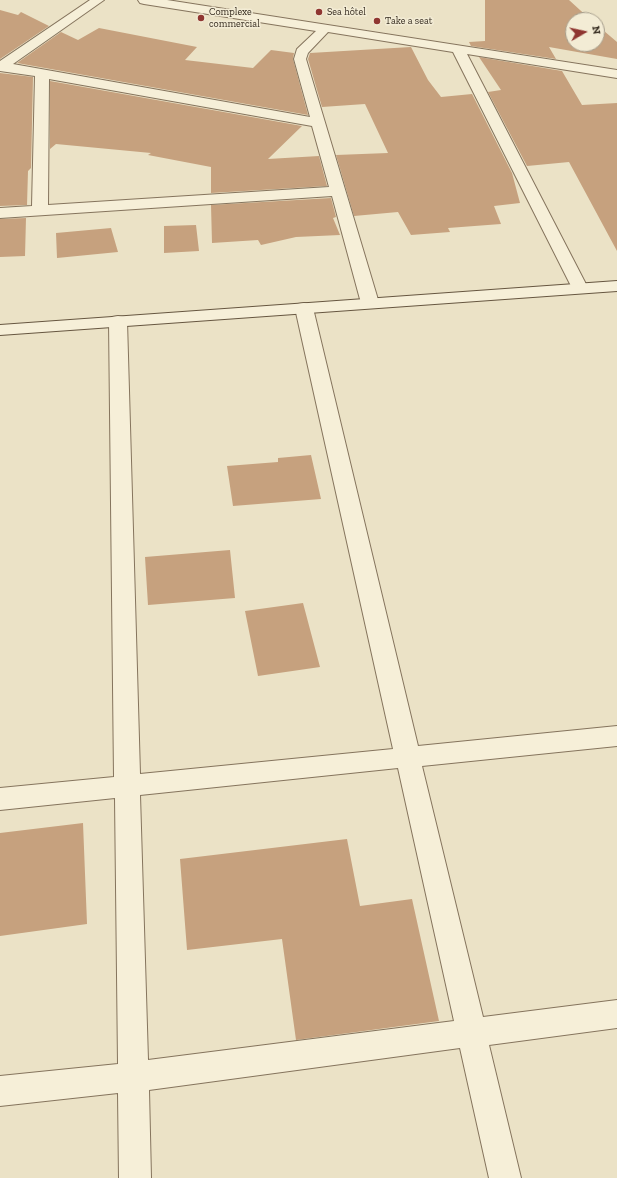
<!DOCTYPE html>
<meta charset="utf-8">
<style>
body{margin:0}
#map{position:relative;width:617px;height:1178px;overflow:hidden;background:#ebe2c6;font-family:"Zilla Slab",serif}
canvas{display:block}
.north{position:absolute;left:565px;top:12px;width:40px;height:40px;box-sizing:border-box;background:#f3ecd5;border:1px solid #a79f8d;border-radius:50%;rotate:81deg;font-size:11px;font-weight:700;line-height:16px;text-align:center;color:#362c20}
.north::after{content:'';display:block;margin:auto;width:14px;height:18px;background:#8f3631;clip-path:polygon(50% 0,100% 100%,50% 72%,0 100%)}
</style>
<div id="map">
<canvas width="617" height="1178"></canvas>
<div class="north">N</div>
</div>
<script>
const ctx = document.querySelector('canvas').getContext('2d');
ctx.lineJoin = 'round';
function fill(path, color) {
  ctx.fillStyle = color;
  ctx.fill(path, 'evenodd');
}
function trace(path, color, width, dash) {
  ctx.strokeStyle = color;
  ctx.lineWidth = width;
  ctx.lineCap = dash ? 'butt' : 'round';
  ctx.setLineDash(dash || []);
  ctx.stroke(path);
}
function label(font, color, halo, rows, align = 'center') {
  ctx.font = font + ' "Zilla Slab",serif';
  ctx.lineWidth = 3;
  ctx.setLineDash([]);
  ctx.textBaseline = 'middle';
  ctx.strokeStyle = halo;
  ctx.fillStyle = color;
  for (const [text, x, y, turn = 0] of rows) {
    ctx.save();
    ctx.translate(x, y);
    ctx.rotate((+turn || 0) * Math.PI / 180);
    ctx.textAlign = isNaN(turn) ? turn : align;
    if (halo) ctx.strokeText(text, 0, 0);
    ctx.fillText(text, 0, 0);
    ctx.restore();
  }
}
fill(new Path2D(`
 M485,0H569L591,20H573V44H597V25L617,42V59L549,47L556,59L471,46L469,42L485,41Z
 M0,10L18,15L21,12L49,26L0,59Z
 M99,28L197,47L185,60L253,68L271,50L294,53L293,59L308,115L17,63L61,32L78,40Z
 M411,47L428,80L441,97L472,94L512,173L520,203L494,206L501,224L448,228L450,232L411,235L398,212L354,216L336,155L388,153L365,104L322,107L308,59L310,53Z
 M479,57L562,71L582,105L617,103V251L569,162L527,166L488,92L501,90Z
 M0,73L33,77L31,168L28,171L27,205L0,206Z
 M50,81L302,126L268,159L319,156L327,186L211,193V167L148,155L151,153L56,144L50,149Z
 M331,198L336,217L333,218L340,235L296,237L261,245L258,240L212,243L211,205Z
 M26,218L25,256L0,257V219Z
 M196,225L199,251L164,253V226Z
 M111,228L118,252L57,258L56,233Z
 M311,455L321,499L233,506L227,466L278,462V458Z
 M230,550L235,598L148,605L145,557Z
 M303,603L320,667L258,676L245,611Z
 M83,823L87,924L0,936V833Z
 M347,839L360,906L412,899L439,1021L296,1040L282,939L187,950L180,859Z`), '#c6a17e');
const street = new Path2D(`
 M90,0H104L13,64L310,117L294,59L297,49L316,31L144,4L140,3L138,0H167L617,70V78L467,54L588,288L586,292L580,293L574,292L572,288L453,52L328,32L308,53L306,59L379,303L376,307L370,308L364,307L361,303L332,196L0,218V208L32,206L35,76L0,71V61ZM49,79L312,126L329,187L48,205Z
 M304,303L310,304L313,308L418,746L617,726V746L422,766L483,1017L617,1000V1028L489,1045L521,1178H489L460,1048L149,1090L151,1178H119L118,1093L0,1106V1076L118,1064L115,798L0,810V788L114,777L109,321L112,317L118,316L124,317L127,321L140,774L393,749L295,308L298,304ZM398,768L454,1021L148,1060L140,795Z`);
const secondary = new Path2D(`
 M617,281V291L0,335V325Z`);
trace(street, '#85745d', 2);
trace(secondary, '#665640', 2);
fill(street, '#f6efd8');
fill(secondary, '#f6efd8');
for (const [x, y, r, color] of [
 [319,12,4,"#8f3631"],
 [201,18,4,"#8f3631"],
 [377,21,4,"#8f3631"]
]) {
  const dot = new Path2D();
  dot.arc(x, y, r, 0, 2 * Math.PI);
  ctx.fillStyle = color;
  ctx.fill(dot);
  trace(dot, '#f3ecd5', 1.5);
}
label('10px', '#362c20', '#f3ecd5', [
 ["Complexe",209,12],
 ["commercial",209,24],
 ["Sea hôtel",327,12],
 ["Take a seat",385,21]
], 'left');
</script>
